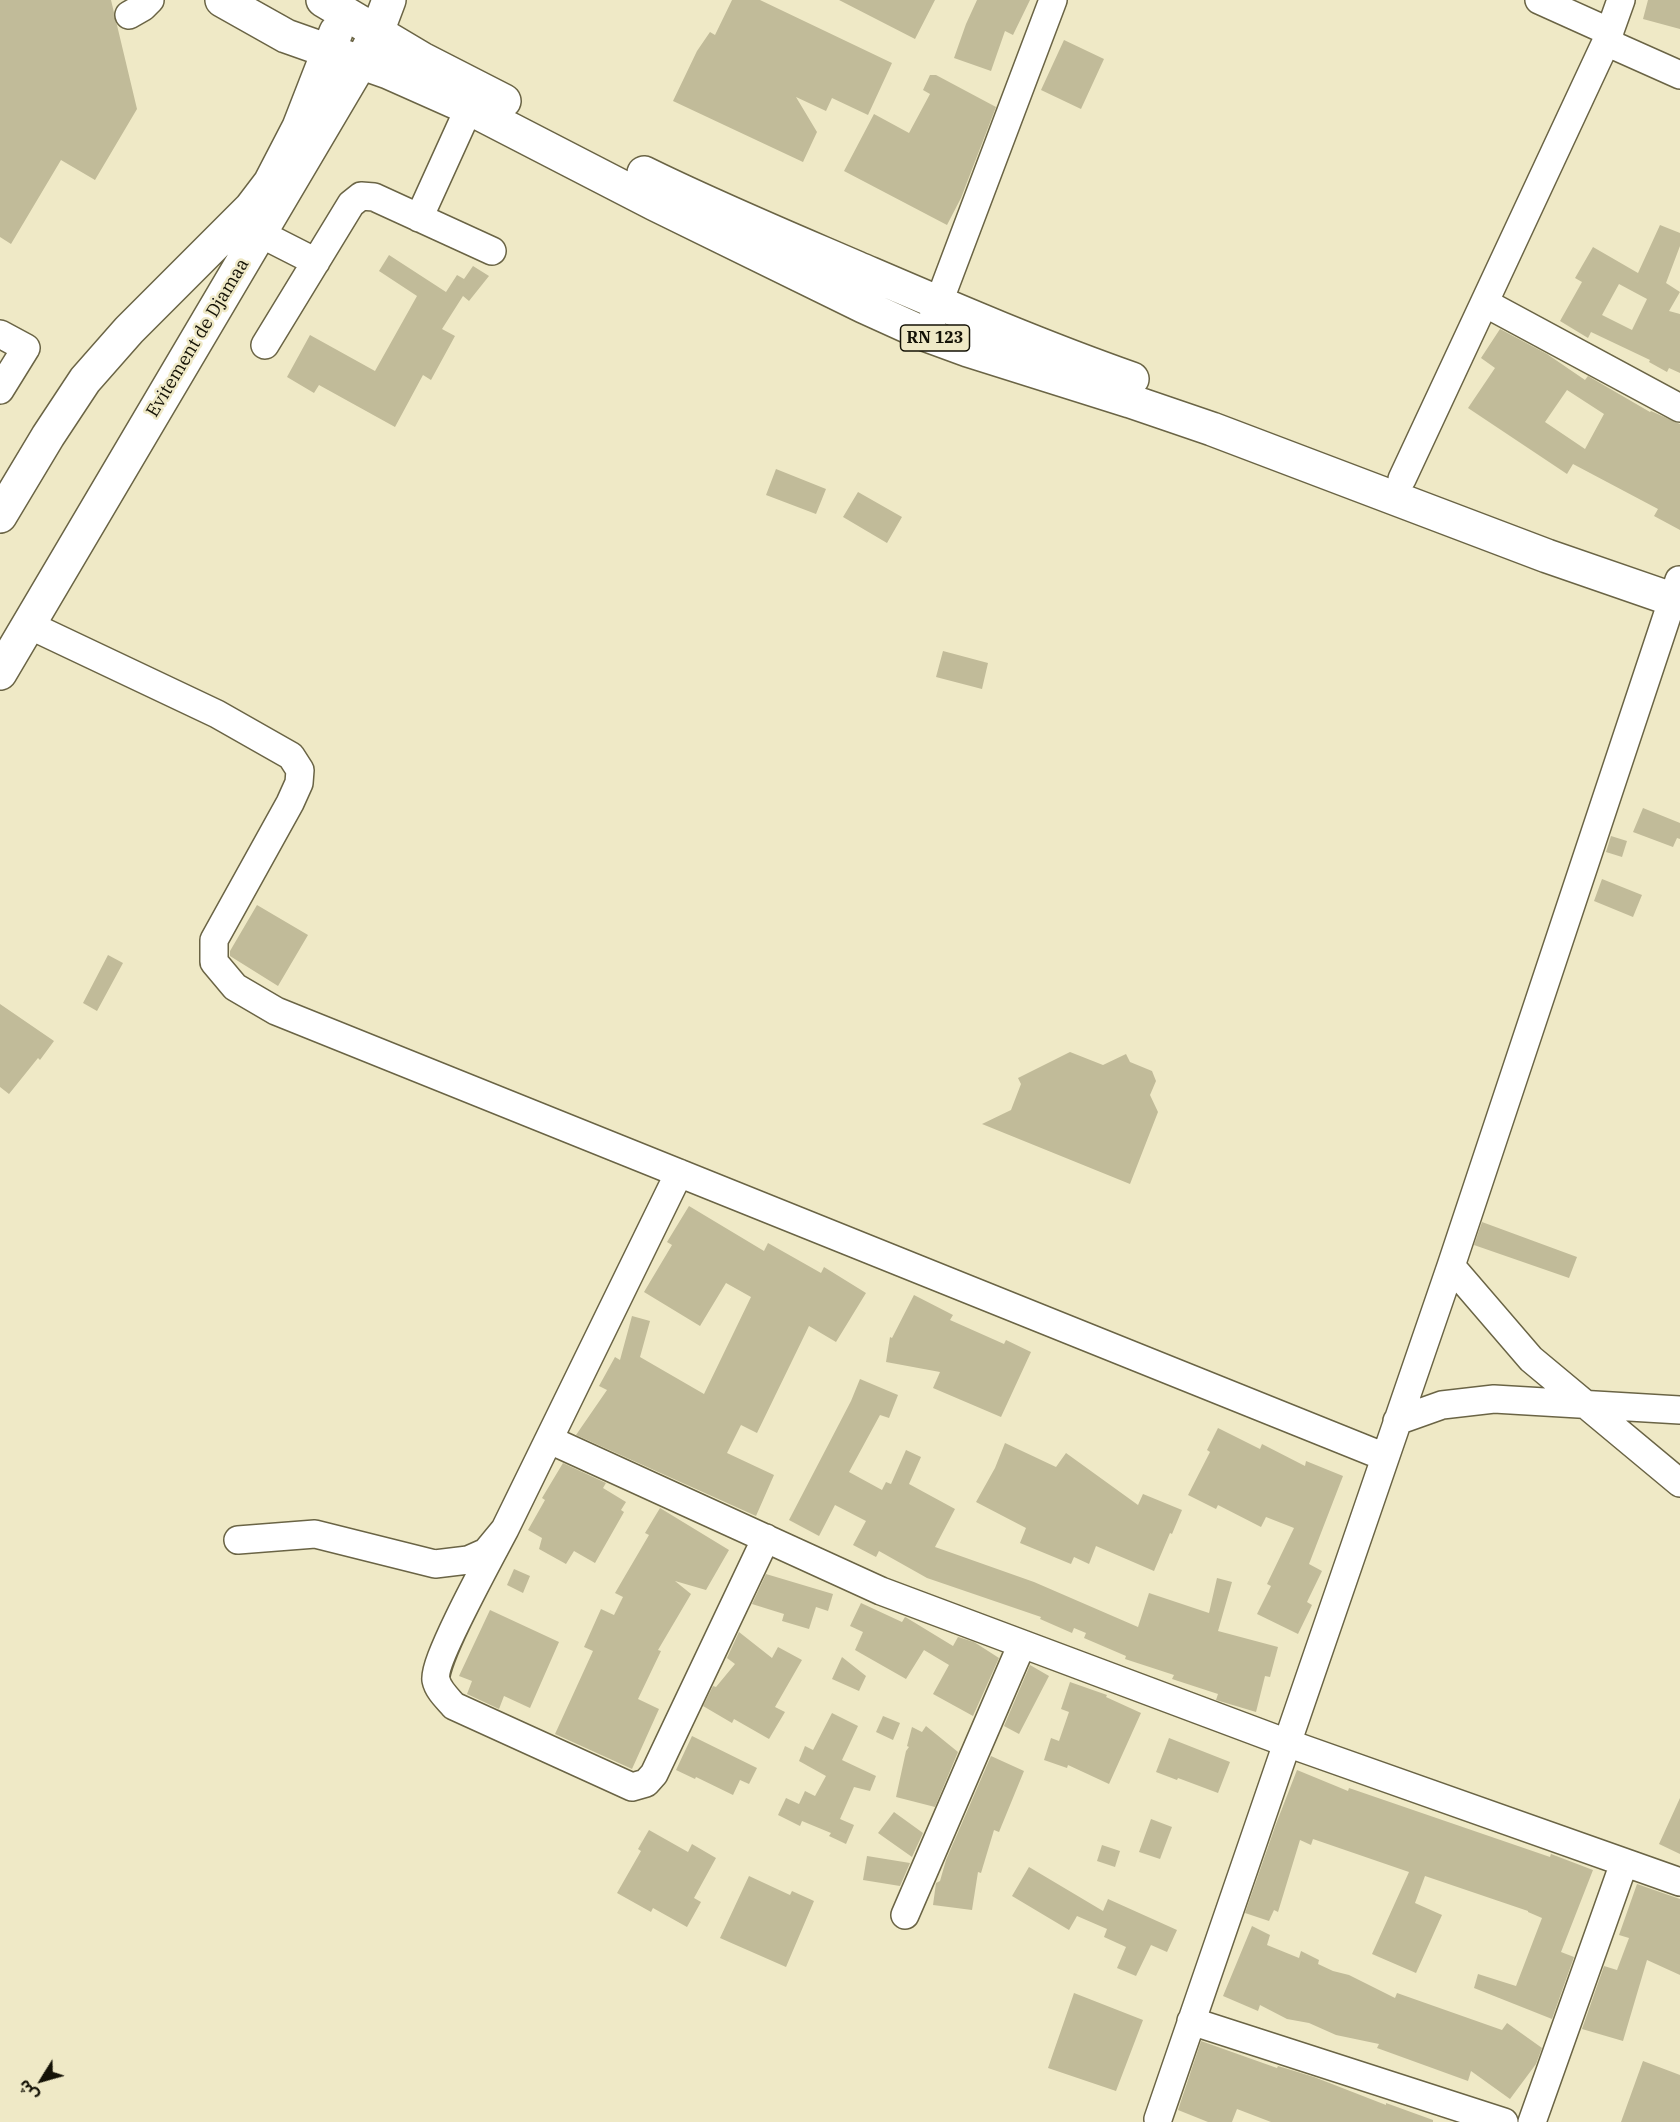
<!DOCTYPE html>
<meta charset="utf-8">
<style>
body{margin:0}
#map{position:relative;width:1680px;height:2122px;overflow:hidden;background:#efe9c6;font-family:"IBM Plex Serif","Noto Sans Arabic",serif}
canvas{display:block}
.north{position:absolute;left:12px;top:2050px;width:60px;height:60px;-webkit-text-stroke:4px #efe9c6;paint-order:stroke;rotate:233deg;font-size:16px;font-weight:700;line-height:24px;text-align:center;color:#141206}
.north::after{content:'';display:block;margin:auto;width:21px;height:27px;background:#141206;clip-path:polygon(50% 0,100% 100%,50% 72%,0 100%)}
</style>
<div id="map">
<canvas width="1680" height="2122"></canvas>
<div class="north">ش</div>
</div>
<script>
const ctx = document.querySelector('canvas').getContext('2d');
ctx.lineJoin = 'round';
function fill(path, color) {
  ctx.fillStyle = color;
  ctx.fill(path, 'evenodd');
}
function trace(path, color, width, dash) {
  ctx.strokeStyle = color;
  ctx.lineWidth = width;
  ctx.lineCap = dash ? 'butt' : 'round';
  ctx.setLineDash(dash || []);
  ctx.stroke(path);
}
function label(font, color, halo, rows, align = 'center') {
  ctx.font = font + ' "IBM Plex Serif",serif';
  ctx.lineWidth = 5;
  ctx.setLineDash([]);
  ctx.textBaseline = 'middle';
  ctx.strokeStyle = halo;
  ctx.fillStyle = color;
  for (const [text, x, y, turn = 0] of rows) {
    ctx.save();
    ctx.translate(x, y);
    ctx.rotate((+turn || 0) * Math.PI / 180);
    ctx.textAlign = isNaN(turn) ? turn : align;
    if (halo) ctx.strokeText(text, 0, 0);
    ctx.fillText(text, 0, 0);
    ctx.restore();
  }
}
fill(new Path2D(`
 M0,0H111L137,109L95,180L61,160L11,244L0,237Z
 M732,0H760L892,63L868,115L832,98L826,111L796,97L817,132L803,162L673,101L697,51L710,32L715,35Z
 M839,0H935L915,39Z
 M977,0H1030L1013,35L1005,31L991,71L954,58L966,24Z
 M1648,0H1680V29L1643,19Z
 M1064,40L1104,59L1081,109L1041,90Z
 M930,75H936L996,107L961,198L947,225L844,171L874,114L909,133L930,94L923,90Z
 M1660,225L1680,233V246L1666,283L1680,292L1669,311L1680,314V373L1669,368L1667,372L1649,362L1650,360L1591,332L1588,338L1560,321L1582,282L1575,278L1593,247L1638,273ZM1619,284L1647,299L1632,330L1602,315Z
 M389,255L446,292L457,275L464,279L473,266L489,276L469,301L463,296L442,329L455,336L431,380L423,375L395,427L319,385L314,393L287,377L310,335L375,371L417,296L379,271Z
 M1500,329L1547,354L1585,380L1588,376L1650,412L1651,411L1680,424V530L1654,516L1658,509L1573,464L1567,474L1468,408L1495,368L1481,358ZM1567,390L1604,414L1585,449L1545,422Z
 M776,469L826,489L816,514L766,495Z
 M858,492L902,517L887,543L843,517Z
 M943,651L988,663L982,689L936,677Z
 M1643,808L1680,823V839L1677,838L1673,847L1633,832Z
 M1611,836L1627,841L1622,857L1606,852Z
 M1602,879L1642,895L1633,917L1594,901Z
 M257,905L308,935L278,986L230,956V951Z
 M108,955L123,963L97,1011L83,1003Z
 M0,1004L54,1041L40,1060L38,1058L9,1094L0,1087Z
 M1070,1052L1103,1065L1126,1054L1130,1062L1152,1071L1156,1081L1150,1095L1158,1112L1130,1184L982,1124L1011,1110L1021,1084L1018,1078Z
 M689,1206L764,1251L768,1243L821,1273L824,1267L866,1293L836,1342L809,1326L757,1433L741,1425L727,1453L774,1475L756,1516L576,1435L607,1390L599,1386L615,1357L620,1360L632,1316L650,1321L640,1357L704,1394L751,1297L726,1283L700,1326L644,1292L672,1245L667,1242Z
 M1482,1222L1577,1257L1569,1278L1474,1245Z
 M914,1295L953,1315L950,1320L1004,1344L1006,1340L1031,1352L1001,1417L933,1388L940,1372L886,1362L890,1337L892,1338Z
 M860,1379L898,1395L889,1418L880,1415L849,1472L882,1490L886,1482L891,1484L906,1450L921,1457L909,1484L955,1509L935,1547L1034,1582L1138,1627L1149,1593L1209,1613L1217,1578L1232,1582L1218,1631L1278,1647L1270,1677L1265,1676L1256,1712L1216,1700L1218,1694L1172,1679L1174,1675L1125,1659L1126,1656L1084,1638L1086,1633L1074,1628L1072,1633L1040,1619L1041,1617L927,1578L879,1551L876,1557L853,1545L866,1521L835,1505L819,1536L789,1520L851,1401Z
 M1218,1428L1260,1449L1262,1444L1305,1466L1306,1461L1343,1476L1309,1564L1322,1571L1307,1602L1312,1605L1298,1634L1257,1614L1271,1586L1267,1584L1294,1528L1266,1517L1261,1527L1218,1505L1216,1509L1188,1495L1210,1452L1207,1450Z
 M1005,1443L1056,1467L1066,1453L1138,1505L1143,1494L1182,1510L1172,1534L1170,1533L1154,1571L1096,1546L1089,1564L1074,1557L1071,1564L1020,1543L1026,1528L976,1502L995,1468Z
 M563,1463L606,1483L603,1488L626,1502L621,1510L624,1512L595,1563L574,1551L566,1564L539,1549L542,1538L528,1530L545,1500L542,1498Z
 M660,1508L729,1550L706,1590L675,1581L691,1594L658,1650L661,1651L638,1699L659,1709L632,1769L555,1734L593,1651L584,1647L601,1609L614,1615L623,1597L615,1593L649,1535L645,1533Z
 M514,1569L530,1576L523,1593L507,1585Z
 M766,1574L833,1594L828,1611L816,1607L809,1629L782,1621L784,1614L752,1604Z
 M861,1603L902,1622L905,1617L907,1618L953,1646L958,1637L974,1642L999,1658L973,1716L933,1694L949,1665L924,1650L906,1679L855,1650L863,1632L850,1626Z
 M490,1610L559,1642L530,1708L504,1696L499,1709L467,1694L472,1681L459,1676Z
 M739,1632L772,1658L778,1647L802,1660L775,1707L785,1712L769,1739L734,1719L732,1723L703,1706L713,1686L716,1687L735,1664L727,1658Z
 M842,1657L866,1676L859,1691L832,1679Z
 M1030,1665L1049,1676L1019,1734L1004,1726Z
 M1070,1682L1107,1695L1106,1697L1141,1713L1109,1784L1068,1765L1067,1768L1044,1760L1051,1738L1059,1741L1069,1712L1061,1709Z
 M832,1713L858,1726L842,1760L876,1776L870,1791L854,1787L840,1819L854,1825L846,1844L829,1836L831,1833L802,1821L800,1826L778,1815L786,1798L799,1804L805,1791L815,1796L826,1776L799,1761L805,1746L813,1750Z
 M883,1716L900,1723L893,1740L876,1732Z
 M926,1726L958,1752L935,1807L896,1797L906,1751L909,1747L907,1746L912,1727L922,1732Z
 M692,1736L757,1768L749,1784L740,1780L733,1795L696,1777L695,1779L676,1770Z
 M1169,1738L1230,1762L1218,1793L1178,1778L1177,1780L1156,1772Z
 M991,1756L1024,1771L999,1832L994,1830L981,1873L978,1872L972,1910L933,1905L936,1883L940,1881L946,1860Z
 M1297,1770L1348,1791L1349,1788L1550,1857L1551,1854L1593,1870L1561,1952L1574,1957L1552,2019L1474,1988L1478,1974L1516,1986L1542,1918L1528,1912V1911L1425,1876L1415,1903L1442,1915L1416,1973L1372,1954L1409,1872L1313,1839L1311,1845L1300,1840L1278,1912L1274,1910L1269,1921L1245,1913L1276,1824Z
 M1680,1798V1854L1659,1844Z
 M894,1812L923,1833L912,1857L878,1833Z
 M1151,1819L1172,1827L1160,1859L1139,1852Z
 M649,1830L688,1852L692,1844L716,1858L694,1898L701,1902L687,1927L653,1908L651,1912L617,1893L641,1851L638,1849Z
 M1102,1845L1120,1851L1115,1867L1097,1861Z
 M867,1856L910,1863L900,1886L863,1880Z
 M1029,1867L1103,1911L1108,1899L1177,1930L1167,1952L1151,1945L1136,1976L1117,1968L1126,1947L1104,1937L1107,1929L1077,1916L1069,1930L1012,1896Z
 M749,1876L790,1895L792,1891L814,1901L786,1967L720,1938Z
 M1637,1884L1680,1899V1975L1647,1960L1623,2041L1582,2029L1604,1966L1617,1970L1629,1938L1619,1935Z
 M1252,1926L1270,1935L1267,1945L1299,1958L1301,1951L1319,1960L1318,1964L1333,1971L1349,1975L1395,1998L1397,1993L1502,2030L1507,2023L1542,2048L1536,2064L1510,2099L1471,2071L1468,2081L1377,2048L1379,2044L1336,2035L1309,2023L1287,2019L1260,2005L1258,2011L1223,1996Z
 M1074,1993L1143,2020L1116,2091L1048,2068Z
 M1201,2041L1277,2068L1278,2066L1314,2077L1386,2105V2103L1433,2120V2122H1271L1237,2109L1232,2122H1208L1178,2110Z
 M1643,2061L1680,2075V2122H1621Z`), '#c1bb99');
const minor = new Path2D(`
 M1539,0L1610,32
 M129,15L143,7L150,0
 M1606,42L1680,75
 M419,218L469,108
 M261,234L316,262
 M1485,303L1680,408
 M931,323L1053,0
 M0,334L26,348L0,390
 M265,345L351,204L361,196L374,197L492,251
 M1402,479L1606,42L1621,0
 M29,625L217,714L291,756L300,770L299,783L290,803L214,940V962L235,987L276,1011L1385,1457
 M1451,1266L1531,1359L1680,1483
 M1397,1421L1442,1405L1494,1399L1680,1410
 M550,1440L881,1591L1287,1743L1680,1882
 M505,1529C493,1552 432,1662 436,1680C438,1690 447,1698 454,1706L632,1787L646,1783L654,1774L766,1538
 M238,1540L315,1534L435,1564L468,1560L486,1552L505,1529L679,1173
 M905,1915L1022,1644
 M1191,2021L1504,2122
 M1158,2119L1451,1266L1679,580
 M1532,2122L1624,1863`);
const major = new Path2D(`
 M222,0L286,36L388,72L469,108L655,204L863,306L927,335L968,350L1130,401L1212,429L1547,556L1680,602
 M323,0L422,59L504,101
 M644,173C713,207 785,237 857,268C948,307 1038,346 1132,379
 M0,516L48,436L85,380L129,330L251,208L270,183L299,127L336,32
 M0,673L365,55L377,32L389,0`);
trace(minor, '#6a6445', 30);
trace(major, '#6a6445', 36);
trace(minor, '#fff', 27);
trace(major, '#fff', 33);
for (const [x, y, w] of [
 [935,338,69]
]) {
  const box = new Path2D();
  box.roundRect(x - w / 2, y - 13, w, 26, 4.5);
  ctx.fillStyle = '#efe9c6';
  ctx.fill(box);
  trace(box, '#141206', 1.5);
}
label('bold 16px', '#141206', null, [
 ["RN 123",935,338]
]);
label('18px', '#141206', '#efe9c6', [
 ["Evitement de Djamaa",198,338,-59]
]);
</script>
